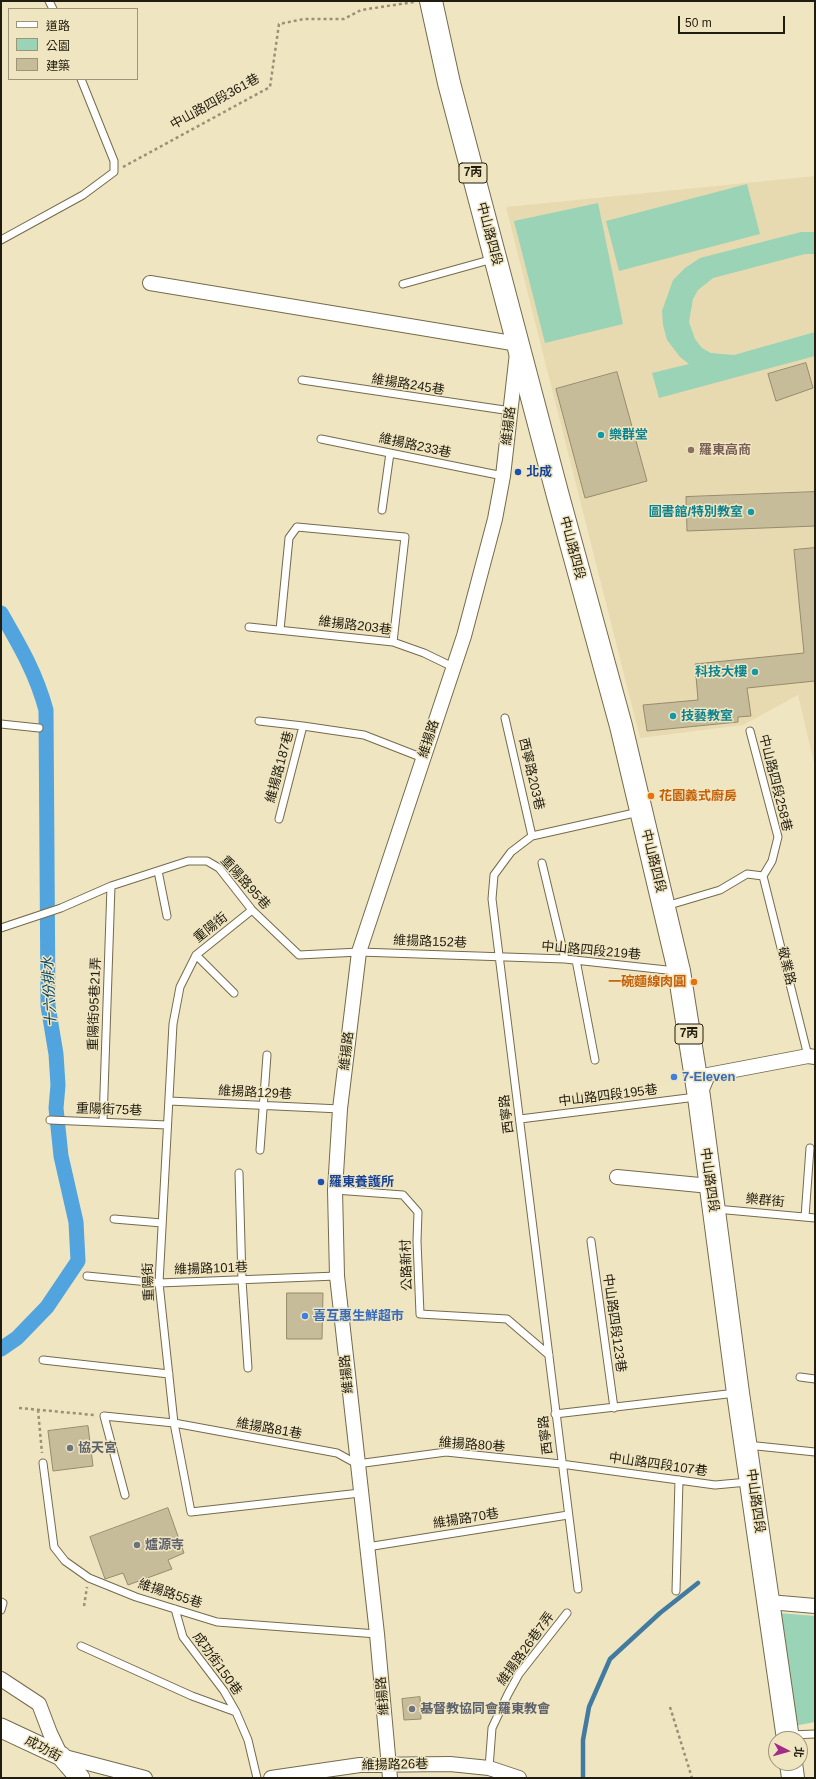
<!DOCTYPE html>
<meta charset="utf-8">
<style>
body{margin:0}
#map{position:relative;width:816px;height:1779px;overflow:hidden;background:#f0e5c1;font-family:Helvetica,"Noto Sans TC",sans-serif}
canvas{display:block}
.frame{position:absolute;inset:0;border:2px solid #201c0f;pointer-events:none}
.legend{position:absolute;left:8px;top:8px;width:130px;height:72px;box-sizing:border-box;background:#f0e5c1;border:1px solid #9d957a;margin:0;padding:5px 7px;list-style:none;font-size:12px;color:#201c0f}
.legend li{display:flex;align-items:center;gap:8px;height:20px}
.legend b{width:20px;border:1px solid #9d957a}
.north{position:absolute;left:768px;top:1731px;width:40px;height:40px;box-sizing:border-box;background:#f0e5c1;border:1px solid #9d957a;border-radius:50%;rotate:96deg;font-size:11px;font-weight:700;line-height:16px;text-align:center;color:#201c0f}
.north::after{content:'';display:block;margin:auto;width:14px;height:18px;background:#a22d86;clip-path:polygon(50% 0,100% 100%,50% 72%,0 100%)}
.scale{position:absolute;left:678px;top:16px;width:107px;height:18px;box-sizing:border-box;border:2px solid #201c0f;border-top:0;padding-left:5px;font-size:12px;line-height:14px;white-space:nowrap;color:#201c0f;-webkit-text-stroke:3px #f0e5c1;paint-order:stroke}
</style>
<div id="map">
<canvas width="816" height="1779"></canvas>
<div class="frame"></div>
<ul class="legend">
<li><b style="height:5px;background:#fff"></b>道路</li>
<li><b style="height:11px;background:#9ad3b6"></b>公園</li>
<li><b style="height:11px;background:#c7bc9a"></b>建築</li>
</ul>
<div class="north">北</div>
<div class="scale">50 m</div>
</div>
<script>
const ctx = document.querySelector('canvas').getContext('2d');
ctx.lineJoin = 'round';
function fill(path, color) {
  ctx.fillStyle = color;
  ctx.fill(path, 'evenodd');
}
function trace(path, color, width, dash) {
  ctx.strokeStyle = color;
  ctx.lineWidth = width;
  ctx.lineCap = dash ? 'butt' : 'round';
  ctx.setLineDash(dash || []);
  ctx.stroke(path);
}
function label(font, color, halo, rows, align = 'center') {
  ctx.font = font + ' Helvetica,"Noto Sans TC",sans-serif';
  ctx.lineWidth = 3;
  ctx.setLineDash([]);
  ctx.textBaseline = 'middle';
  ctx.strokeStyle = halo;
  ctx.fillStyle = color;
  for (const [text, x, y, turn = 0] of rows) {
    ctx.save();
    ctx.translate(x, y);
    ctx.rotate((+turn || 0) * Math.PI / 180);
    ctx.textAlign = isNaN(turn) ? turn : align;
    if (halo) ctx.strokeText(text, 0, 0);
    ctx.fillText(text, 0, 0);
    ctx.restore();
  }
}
fill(new Path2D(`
 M815,176V767L798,695L743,725L640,738L506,207Z`), '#e8dab0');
fill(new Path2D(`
 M747,184L760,234L619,271L606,221Z
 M598,203L623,324L545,343L514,221Z
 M801,232H815V254H805L713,278L698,290L693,299L689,322L695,339L702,348L711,353L722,354L734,355L815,332V356L659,398L652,373L689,364L680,357L667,340L663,325L662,311L673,280L685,268L700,258Z
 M778,1613L815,1616V1722L794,1726Z`), '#9ad3b6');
trace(new Path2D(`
 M583,1778V1740L589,1707L610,1659L660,1613L698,1583`), '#427ba0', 4.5);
trace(new Path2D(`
 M1,613C20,646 36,673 46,710L48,1006L56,1054L58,1085L56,1108L61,1156L76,1222L78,1261L47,1307L17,1338L1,1349`), '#51a4de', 15);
const building = new Path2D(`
 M806,363L813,388L776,401L768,374Z
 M617,372L647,481L585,498L556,389Z
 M815,492V526L687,531L686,497Z
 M815,548V681L747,688L751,716L738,717V722L647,731L643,705L698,700L695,664L804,653L794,550Z
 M287,1293H323L322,1339H287Z
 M88,1426L93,1466L53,1471L48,1431Z
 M168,1508L184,1553L168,1560L172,1569L128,1585L123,1573L105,1579L90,1537Z
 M420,1697L421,1719L404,1720L402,1699Z`);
fill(building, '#c7bc9a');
trace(building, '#968b6b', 1);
const lane = new Path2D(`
 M49,1L53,9
 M1,240L83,195L114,172V161L81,79
 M403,284L493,259
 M302,380L511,411
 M321,439L503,476
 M382,510L390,453
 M249,627L393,642L424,653L453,667
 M280,630L289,538L297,527L405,537L393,642
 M505,718L532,836
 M259,721L303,726
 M1,724L39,728
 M750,731L778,837L772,861L763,876
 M279,819L303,726L364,735L423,758
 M542,863L565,959
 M158,871L167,916
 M763,876L808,1056
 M666,906L720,890L747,874L763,876
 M252,910L196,955L180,987L173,1024L159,1283L174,1423L191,1512L360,1493
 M1,928L61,908L111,886L188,861H207L219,868L252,910L299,955L359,952L565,959L676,971
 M196,955L234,993
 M576,960L595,1060
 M169,1101L340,1109
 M520,1119L696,1097
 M50,1120L167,1125
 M103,1122L111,886
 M260,1150L267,1055
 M239,1173L242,1280L248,1368
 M335,1190L403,1195L418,1212L417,1241L420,1314L507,1319L549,1355
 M716,1209L815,1218
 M805,1217L810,1148
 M114,1219L162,1223
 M591,1241L614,1408
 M87,1276L159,1283L337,1276
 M43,1360L169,1374
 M800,1377L815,1379
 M555,1414L736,1393
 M747,1445L815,1452
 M43,1463L54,1547L65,1561L89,1578L136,1597L217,1622L377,1634
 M125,1495L104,1416L174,1423L337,1453L357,1464L446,1452L561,1464L715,1485L748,1482
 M367,1547L568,1515
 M578,1589L492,899L494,875L511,852L532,836L639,812
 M676,1591L679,1480
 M1,1602L3,1603L1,1610
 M175,1609L183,1637L224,1691L236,1712L248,1740L257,1778
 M81,1646L192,1696L236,1712
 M790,1735L815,1734
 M489,1768L492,1728L508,1694L519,1674L567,1613`);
const street = new Path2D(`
 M150,283L518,344L503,476L495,519L464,636L359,952L340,1109L335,1190L337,1276L377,1634L390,1778
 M700,1094L708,1075L808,1056L815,1057
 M617,1177L710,1186
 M769,1602L815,1606
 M1,1679L39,1704L50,1733L61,1756L145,1778
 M271,1778L360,1765L450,1764L489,1768L519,1778`);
const secondary = new Path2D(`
 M1,1728L61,1756L80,1778`);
const primary = new Path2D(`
 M431,1L449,83L558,496L621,726L679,971L699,1097L738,1393L788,1739
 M791,1763L793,1778`);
trace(lane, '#756a4b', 9);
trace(street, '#756a4b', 16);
trace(secondary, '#756a4b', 21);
trace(primary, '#756a4b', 24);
trace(new Path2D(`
 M123,167L270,87L279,24L304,19H344L361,10L414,2
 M19,1408L94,1415
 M38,1410L42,1453
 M84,1606L87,1587
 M670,1707L692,1778`), '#999177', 2.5, [3, 3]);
trace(lane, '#fff', 7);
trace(street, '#fff', 14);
trace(secondary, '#fff', 19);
trace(primary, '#fff', 22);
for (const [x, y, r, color] of [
 [601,435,4,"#0f9aa8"],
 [691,450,4,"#8d6e63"],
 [518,472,4,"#1a4fb4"],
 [751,512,4,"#0f9aa8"],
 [755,672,4,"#0f9aa8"],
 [673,716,4,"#0f9aa8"],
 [651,796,4,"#e8710a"],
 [694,982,4,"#e8710a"],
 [674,1077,4,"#3f7fe0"],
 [321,1182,4,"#1a4fb4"],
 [305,1316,4,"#3f7fe0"],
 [70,1448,4,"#6b7280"],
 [137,1545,4,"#6b7280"],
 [412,1709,4,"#6b7280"]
]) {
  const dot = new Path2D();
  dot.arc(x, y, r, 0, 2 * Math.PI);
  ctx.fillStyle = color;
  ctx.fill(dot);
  trace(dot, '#f0e5c1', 1.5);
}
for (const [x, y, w] of [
 [473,173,28],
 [689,1034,28]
]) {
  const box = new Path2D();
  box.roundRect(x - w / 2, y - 10, w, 20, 3);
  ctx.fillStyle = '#f0e5c1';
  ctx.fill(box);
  trace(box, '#201c0f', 1);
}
label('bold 12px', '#201c0f', null, [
 ["7丙",473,173],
 ["7丙",689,1034]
]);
label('13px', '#201c0f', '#f0e5c1', [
 ["中山路四段361巷",215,102,-29],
 ["中山路四段",489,234,75],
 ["維揚路245巷",408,385,9],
 ["維揚路",509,426,-83],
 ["維揚路233巷",415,446,12],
 ["中山路四段",572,548,75],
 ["維揚路203巷",355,626,7],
 ["維揚路",429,739,-72],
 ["維揚路187巷",280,767,-75],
 ["西寧路203巷",531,774,77],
 ["中山路四段258巷",775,783,76],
 ["中山路四段",653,861,76],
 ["重陽路95巷",245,883,48],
 ["重陽街",211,928,-39],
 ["維揚路152巷",430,942,2],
 ["中山路四段219巷",591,951,5],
 ["敬業路",786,966,76],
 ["重陽街95巷21弄",95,1004,-88],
 ["維揚路",347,1051,-83],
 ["維揚路129巷",255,1093,3],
 ["中山路四段195巷",608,1096,-7],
 ["重陽街75巷",109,1110,2],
 ["西寧路",507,1114,-97],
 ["中山路四段",709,1180,82],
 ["樂群街",765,1201,5],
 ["公路新村",407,1265,-92],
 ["維揚路101巷",211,1269,-2],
 ["重陽街",149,1282,-92],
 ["中山路四段123巷",614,1323,82],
 ["維揚路",347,1374,-96],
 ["維揚路81巷",269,1429,10],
 ["西寧路",546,1435,-97],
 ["維揚路80巷",472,1445,4],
 ["中山路四段107巷",658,1465,8],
 ["中山路四段",755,1501,82],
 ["維揚路70巷",466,1519,-9],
 ["維揚路55巷",170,1594,18],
 ["維揚路26巷7弄",526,1649,-54],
 ["成功街150巷",217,1664,54],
 ["維揚路",383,1696,-95],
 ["成功街",43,1749,28],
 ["維揚路26巷",395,1765,-1]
]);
label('bold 13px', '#0d838f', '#f0e5c1', [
 ["樂群堂",609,435],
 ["圖書館/特別教室",743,512,"right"],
 ["科技大樓",747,672,"right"],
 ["技藝教室",681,716]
], 'left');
label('bold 13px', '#785e54', '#f0e5c1', [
 ["羅東高商",699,450]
], 'left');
label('bold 13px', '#164399', '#f0e5c1', [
 ["北成",526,472],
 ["羅東養護所",329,1182]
], 'left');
label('bold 13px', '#c56008', '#f0e5c1', [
 ["花園義式廚房",659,796],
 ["一碗麵線肉圓",686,982,"right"]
], 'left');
label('bold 13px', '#366cbe', '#f0e5c1', [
 ["7-Eleven",682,1077],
 ["喜互惠生鮮超市",313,1316]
], 'left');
label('bold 13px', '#5b616d', '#f0e5c1', [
 ["協天宮",78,1448],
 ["爐源寺",145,1545],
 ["基督教協同會羅東教會",420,1709]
], 'left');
label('italic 14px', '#00446b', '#f0e5c1', [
 ["十六份排水",50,992,-93]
]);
</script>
